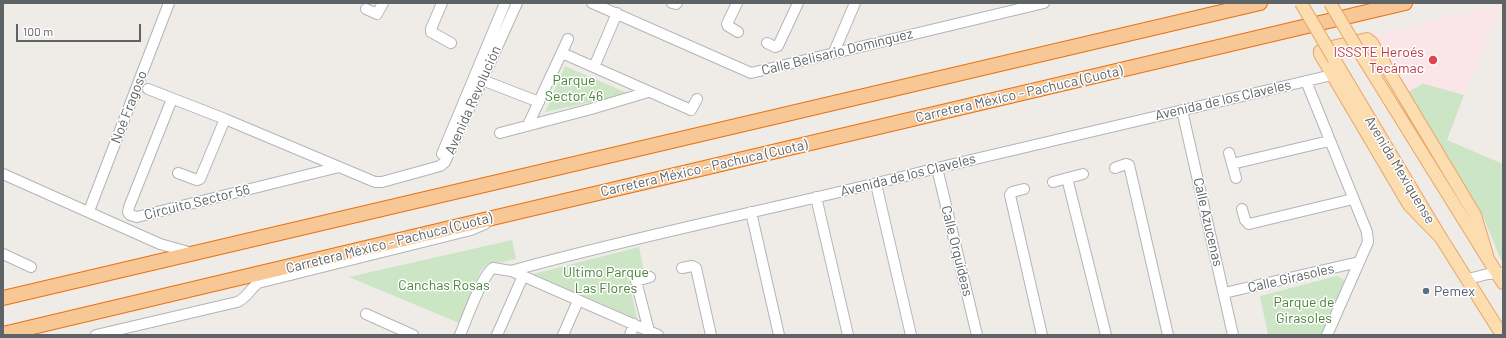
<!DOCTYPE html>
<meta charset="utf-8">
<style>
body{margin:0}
#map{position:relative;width:1506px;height:338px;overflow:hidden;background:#efebe7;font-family:Barlow,sans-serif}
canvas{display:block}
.frame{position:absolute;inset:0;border:4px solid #5e6366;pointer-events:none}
.scale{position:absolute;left:16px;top:24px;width:125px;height:18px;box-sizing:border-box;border:2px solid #5e6366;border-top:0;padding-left:5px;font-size:12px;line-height:14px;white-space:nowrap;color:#5e6366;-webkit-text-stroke:3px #fff;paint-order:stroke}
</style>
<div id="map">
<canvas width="1506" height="338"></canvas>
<div class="frame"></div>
<div class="scale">100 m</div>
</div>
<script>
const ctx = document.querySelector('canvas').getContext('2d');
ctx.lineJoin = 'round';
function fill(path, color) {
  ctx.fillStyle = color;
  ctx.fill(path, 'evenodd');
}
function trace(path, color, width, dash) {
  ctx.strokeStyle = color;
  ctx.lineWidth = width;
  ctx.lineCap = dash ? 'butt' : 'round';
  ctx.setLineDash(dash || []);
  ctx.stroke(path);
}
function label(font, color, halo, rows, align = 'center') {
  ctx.font = font + ' Barlow,sans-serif';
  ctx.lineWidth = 3;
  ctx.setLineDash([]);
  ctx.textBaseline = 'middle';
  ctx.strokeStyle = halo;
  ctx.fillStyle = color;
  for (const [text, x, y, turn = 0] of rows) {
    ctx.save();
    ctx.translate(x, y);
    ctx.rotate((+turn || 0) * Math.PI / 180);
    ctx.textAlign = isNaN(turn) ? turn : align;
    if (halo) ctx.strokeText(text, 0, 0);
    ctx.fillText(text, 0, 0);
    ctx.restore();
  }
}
fill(new Path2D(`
 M1502,4L1464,95L1422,84L1407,93L1373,35Z`), '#fae5e8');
fill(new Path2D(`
 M565,66L629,94L545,112Z
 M1421,83L1464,95L1447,140L1503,164V261L1501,260L1482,214L1407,93L1422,84Z
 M512,240L516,259L485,266L481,270L459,323L349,277Z
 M639,247L644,272L628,276L637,319L533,274Z
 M1337,276L1341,278L1344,280L1343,285L1321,335H1268L1260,296Z`), '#cce5c5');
const minor = new Path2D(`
 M442,3L431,29V32L451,43
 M592,3L751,73L1044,3
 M672,3L676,4L677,3
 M737,3L727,24L728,26L738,32
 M366,9L377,14L383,3
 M767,43L775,47L778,46L798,3
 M834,52L855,3
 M562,53L691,110L697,99
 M594,67L617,13
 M477,78L539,102
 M1306,81L1367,232L1368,242L1327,335
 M148,89L225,119L375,182H382L440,166L445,162L517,3
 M172,99L129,207L128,212L130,215L137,217L339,167
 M1182,110L1233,335
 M528,125L568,39
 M500,133L591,109L648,92
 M1229,153L1236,178
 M442,154L505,3
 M1232,164L1329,141
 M937,168L977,335
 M1115,168L1126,164L1129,165L1168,335
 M178,173L197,180L200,179L225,119
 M3,174L160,244L192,253
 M1067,178L1106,335
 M1053,182L1083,174
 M876,184L911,335
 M1024,189L1012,192L1010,195L1042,335
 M816,197L848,335
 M1242,209L1245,220L1249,224L1353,199
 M89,211L169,3
 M751,212L779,335
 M3,254L31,267
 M682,268L692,266L696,268L711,335
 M511,271C651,232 795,205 937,168L1332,75
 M1468,279L1488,274L1503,273
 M1224,293L1359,262
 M366,314L413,335
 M649,331L636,281L650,277
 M96,335L237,302C246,299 250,289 258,283L471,230L485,224
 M460,335C466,321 482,275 493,268L511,271L523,276L658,335
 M497,335L523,276
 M563,335L578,301
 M630,335L634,324`);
const major = new Path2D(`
 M1357,48L1503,283
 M1334,59L1441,238L1502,335
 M1441,238L1409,205L1320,54V51L1323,49L1367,39L1372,43L1475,215L1487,255`);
const highway = new Path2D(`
 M3,298L1260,3
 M3,334L505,215L1405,3`);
trace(minor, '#b2b5b8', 12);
trace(major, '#eaa565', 14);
trace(highway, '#e9700d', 16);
trace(minor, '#fff', 10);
trace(major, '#fbddb0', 12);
trace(highway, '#f7c796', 14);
const majorBridge = new Path2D(`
 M1301,3L1334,59
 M1330,3L1357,48`);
trace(majorBridge, '#eaa565', 14, []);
trace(majorBridge, '#fbddb0', 12);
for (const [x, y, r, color] of [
 [1433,60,5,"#e0444e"],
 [1426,291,4,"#5c6f8a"]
]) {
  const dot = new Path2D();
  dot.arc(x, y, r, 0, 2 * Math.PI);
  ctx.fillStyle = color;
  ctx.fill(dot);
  trace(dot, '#fff', 1.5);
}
label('14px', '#5e6366', '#fff', [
 ["Calle Belisario Domínguez",837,52,-14],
 ["Carretera México - Pachuca (Cuota)",1019,94,-13],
 ["Avenida Revolución",473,100,-66],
 ["Avenida de los Claveles",1223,100,-13],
 ["Noé Fragoso",129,107,-69],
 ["Carretera México - Pachuca (Cuota)",704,168,-13],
 ["Avenida Mexiquense",1400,170,59],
 ["Avenida de los Claveles",908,175,-14],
 ["Circuito Sector 56",197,202,-14],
 ["Calle Azucenas",1208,222,77],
 ["Carretera México - Pachuca (Cuota)",389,243,-14],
 ["Calle Orquídeas",957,251,76],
 ["Calle Girasoles",1291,278,-13]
]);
label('14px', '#be3a42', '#fff', [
 ["ISSSTE Heroés",1424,52],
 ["Tecámac",1424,68]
], 'right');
label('14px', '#478239', '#fff', [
 ["Parque",574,80],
 ["Sector 46",574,96],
 ["Ultimo Parque",606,272],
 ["Las Flores",606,288],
 ["Canchas Rosas",444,285],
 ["Parque de",1304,302],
 ["Girasoles",1304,318]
]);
label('14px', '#4e5e75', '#fff', [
 ["Pemex",1434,291]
], 'left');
</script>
